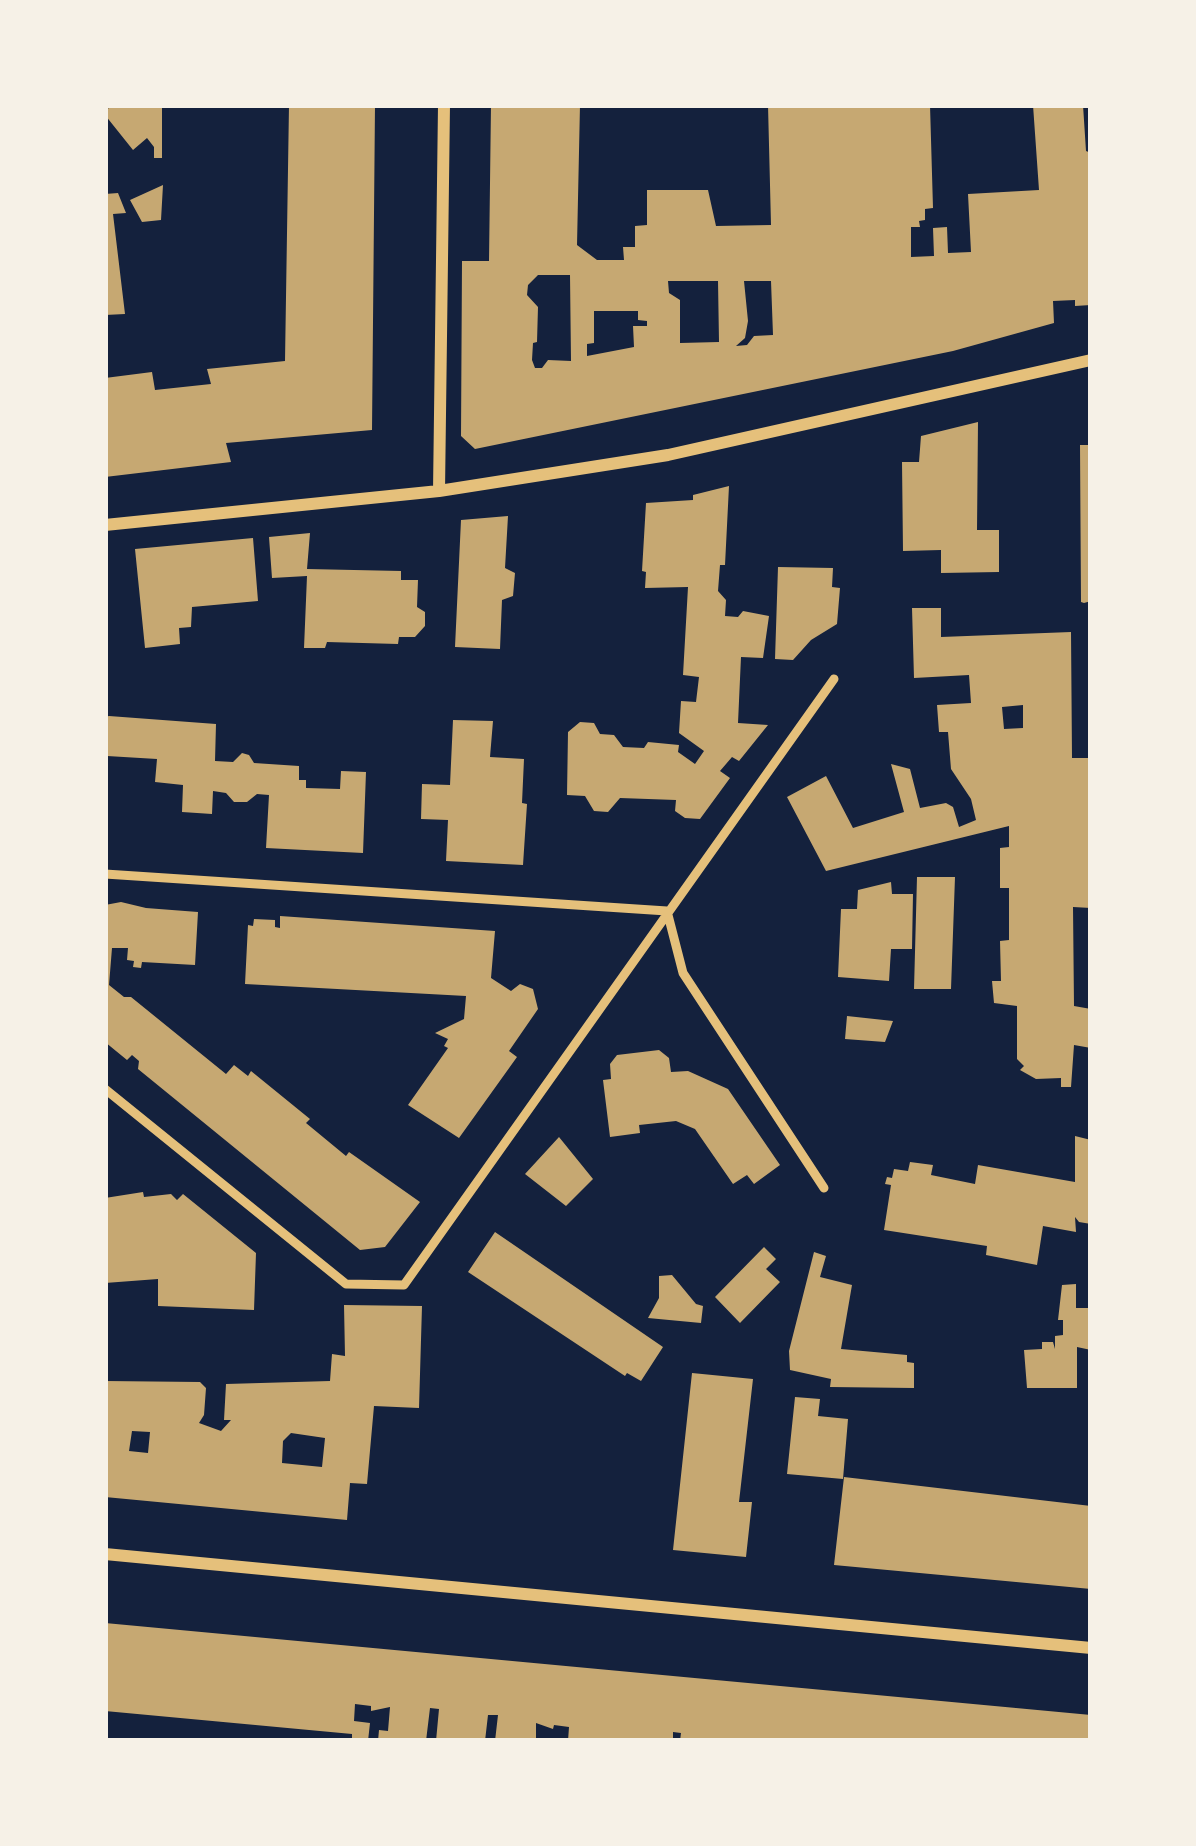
<!DOCTYPE html>
<style>
body{margin:0}
#map{position:relative;width:1196px;height:1846px;overflow:hidden;background:#14213d;font-family:Poppins,sans-serif}
canvas{display:block}
.frame{position:absolute;inset:0;border:108px solid #f6f1e7;pointer-events:none}
</style>
<div id="map">
<canvas width="1196" height="1846"></canvas>
<div class="frame"></div>
</div>
<script>
const ctx = document.querySelector('canvas').getContext('2d');
ctx.lineJoin = 'round';
function fill(path, color) {
  ctx.fillStyle = color;
  ctx.fill(path, 'evenodd');
}
function trace(path, color, width, dash) {
  ctx.strokeStyle = color;
  ctx.lineWidth = width;
  ctx.lineCap = dash ? 'butt' : 'round';
  ctx.setLineDash(dash || []);
  ctx.stroke(path);
}
fill(new Path2D(`
 M110,105H162V158H154V147L147,138L133,150L105,115Z
 M289,105H375L372,430L226,443L231,462L105,477V378L152,372L155,390L211,384L207,369L285,361Z
 M491,105H580L577,245L597,260H624L623,247H635V226L647,225V190H708L716,226L771,225L768,105H930L933,208L925,209V220L919,221L920,227H911V257L934,256L933,228L947,227L948,253L971,252L968,194L1039,190L1033,105H1083L1086,151L1091,153V305L1075,306V300L1053,301L1054,323L953,351L475,449L461,436L462,261H489ZM538,275H570L571,361L548,360L542,368H535L532,360L533,343L537,342L538,307L527,295L528,285ZM668,281H718L719,342L680,343V300L669,293ZM744,281H771L773,335L754,336L747,345L736,346L745,338L748,321ZM594,311H638V320L647,321V326H633L634,347L587,356V344L594,343Z
 M163,185L161,220L142,222L130,200Z
 M118,193L126,213L113,214L125,314L105,315V194Z
 M978,422L977,530H999V572L941,573V550L903,551L902,462H919L921,436Z
 M1080,445H1091V601L1084,603L1081,602Z
 M729,486L725,565H720L718,591L726,600L725,616L738,617L743,611L769,616L763,658L741,657L738,723L768,725L739,761L732,757L720,771L730,778L700,819L685,818L675,811L676,800L620,798L608,812L594,811L585,796L567,795L568,732L580,722L594,723L600,734L614,735L623,747L644,748L648,742L679,745L678,752L695,764L704,751L679,733L681,701L696,702L699,677L683,675L688,587L645,588L646,572L642,571L646,503L693,500V495Z
 M508,516L505,568L515,573L513,596L502,600L500,649L455,647L461,520Z
 M310,533L307,569L401,571V580H418L417,607L425,612V626L415,637H399L398,644L327,642L325,648H304L307,576L272,578L269,537Z
 M253,538L258,601L192,607L191,627L179,628L180,644L145,648L135,549Z
 M778,567L833,568L832,587L840,588L837,624L811,640L793,660L775,659Z
 M912,608H941V637L1071,632L1072,758H1091V908L1073,907L1074,1006L1091,1009V1048L1074,1045L1071,1087H1061V1078L1036,1079L1020,1070L1024,1066L1017,1059V1006L994,1003L992,981H1001L1000,941L1009,940V888H1000V848L1009,847V826L826,871L787,797L826,776L853,828L904,812L891,764L910,769L920,808L946,803L953,807L959,827L976,820L971,799L951,769L948,732H939L937,705L971,703L969,675L914,678ZM1023,705V728L1004,729L1002,707Z
 M109,716L216,724L215,761L233,762L242,753L249,755L254,763L299,766V780H306V788L340,789L341,771L366,772L363,853L266,848L269,795L257,794L247,802H234L226,793L213,791L212,814L182,812L183,785L155,782L157,759L107,756L105,717Z
 M453,720L493,721L490,757L524,759L522,803L527,804L523,865L446,861L448,820L421,819L422,784L450,785Z
 M917,877H955L951,989H914Z
 M891,882L892,894H913L912,949H891L889,981L838,977L841,909H857L858,890Z
 M121,902L146,908L198,912L195,965L142,962L141,968L133,967L134,961L127,960L128,948H112L109,985L124,997H131L226,1074L234,1065L248,1076L251,1071L310,1119L306,1123L346,1156L349,1152L420,1202L385,1247L360,1250L138,1069L139,1061L132,1055L127,1060L105,1042V905Z
 M280,916L495,931L491,978L511,991L520,984L533,989L538,1009L509,1051L517,1057L459,1138L408,1105L448,1048L444,1046L448,1039L435,1033L464,1019L466,996L245,984L248,925L253,926L254,919L275,920V927L280,928Z
 M847,1016L893,1021L885,1042L845,1039Z
 M659,1050L669,1058L671,1072L688,1071L728,1089L780,1165L754,1184L747,1175L733,1184L695,1129L676,1121L639,1125L640,1133L610,1137L603,1080L611,1079L610,1064L617,1055Z
 M1075,1136L1091,1140V1224L1079,1222L1075,1217L1076,1232L1043,1226L1037,1265L986,1255L987,1246L884,1230L891,1185L885,1184L887,1177L892,1178L894,1169L908,1171L910,1162L933,1165L931,1175L975,1184L978,1165L1075,1182Z
 M559,1137L593,1179L566,1206L525,1174Z
 M143,1192L144,1197L171,1194L177,1200L183,1194L256,1253L254,1310L158,1306V1279L105,1283V1198Z
 M495,1232L663,1347L641,1381L627,1373L625,1376L468,1272Z
 M764,1247L776,1259L766,1269L780,1282L740,1323L715,1297Z
 M814,1252L826,1256L820,1277L852,1285L841,1349L907,1355V1362L914,1363V1388L830,1387L831,1379L790,1370L789,1351Z
 M672,1275L696,1304L703,1306L701,1323L648,1318L659,1298V1276Z
 M1076,1284V1308H1091V1350L1077,1347V1388H1027L1024,1350L1042,1349V1342H1053L1055,1349V1336L1063,1335V1320H1058L1062,1285Z
 M344,1305L422,1306L419,1408L374,1406L367,1484L350,1483L347,1520L105,1497V1381L200,1382L206,1388L204,1415L199,1423L221,1431L231,1420H224L226,1384L330,1381L332,1354L345,1356ZM132,1431L150,1432L148,1453L129,1451ZM291,1433L325,1438L322,1467L282,1463L283,1441Z
 M692,1373L753,1379L739,1502H752L746,1557L673,1550Z
 M795,1397L820,1399L818,1416L848,1419L843,1479L787,1474Z
 M844,1477L1091,1506V1589L834,1565Z
 M105,1623L1091,1715V1741H680L681,1733L673,1732V1739L663,1741H568L569,1727L554,1725L553,1729L536,1723V1741H495L498,1715H488L485,1741H436L439,1709L430,1708L426,1741H378L379,1730L388,1731L390,1707L371,1711V1706L355,1704L354,1721L370,1723L368,1741H352V1734L105,1711Z`), '#c6a872');
trace(new Path2D(`
 M105,874L667,911
 M667,911L683,973L824,1188
 M105,1089L346,1284L404,1285L834,679`), '#e5c07b', 9);
trace(new Path2D(`
 M439,491L444,105
 M105,525L439,491L668,455L1091,360
 M105,1554L1091,1648`), '#e5c07b', 12);
</script>
